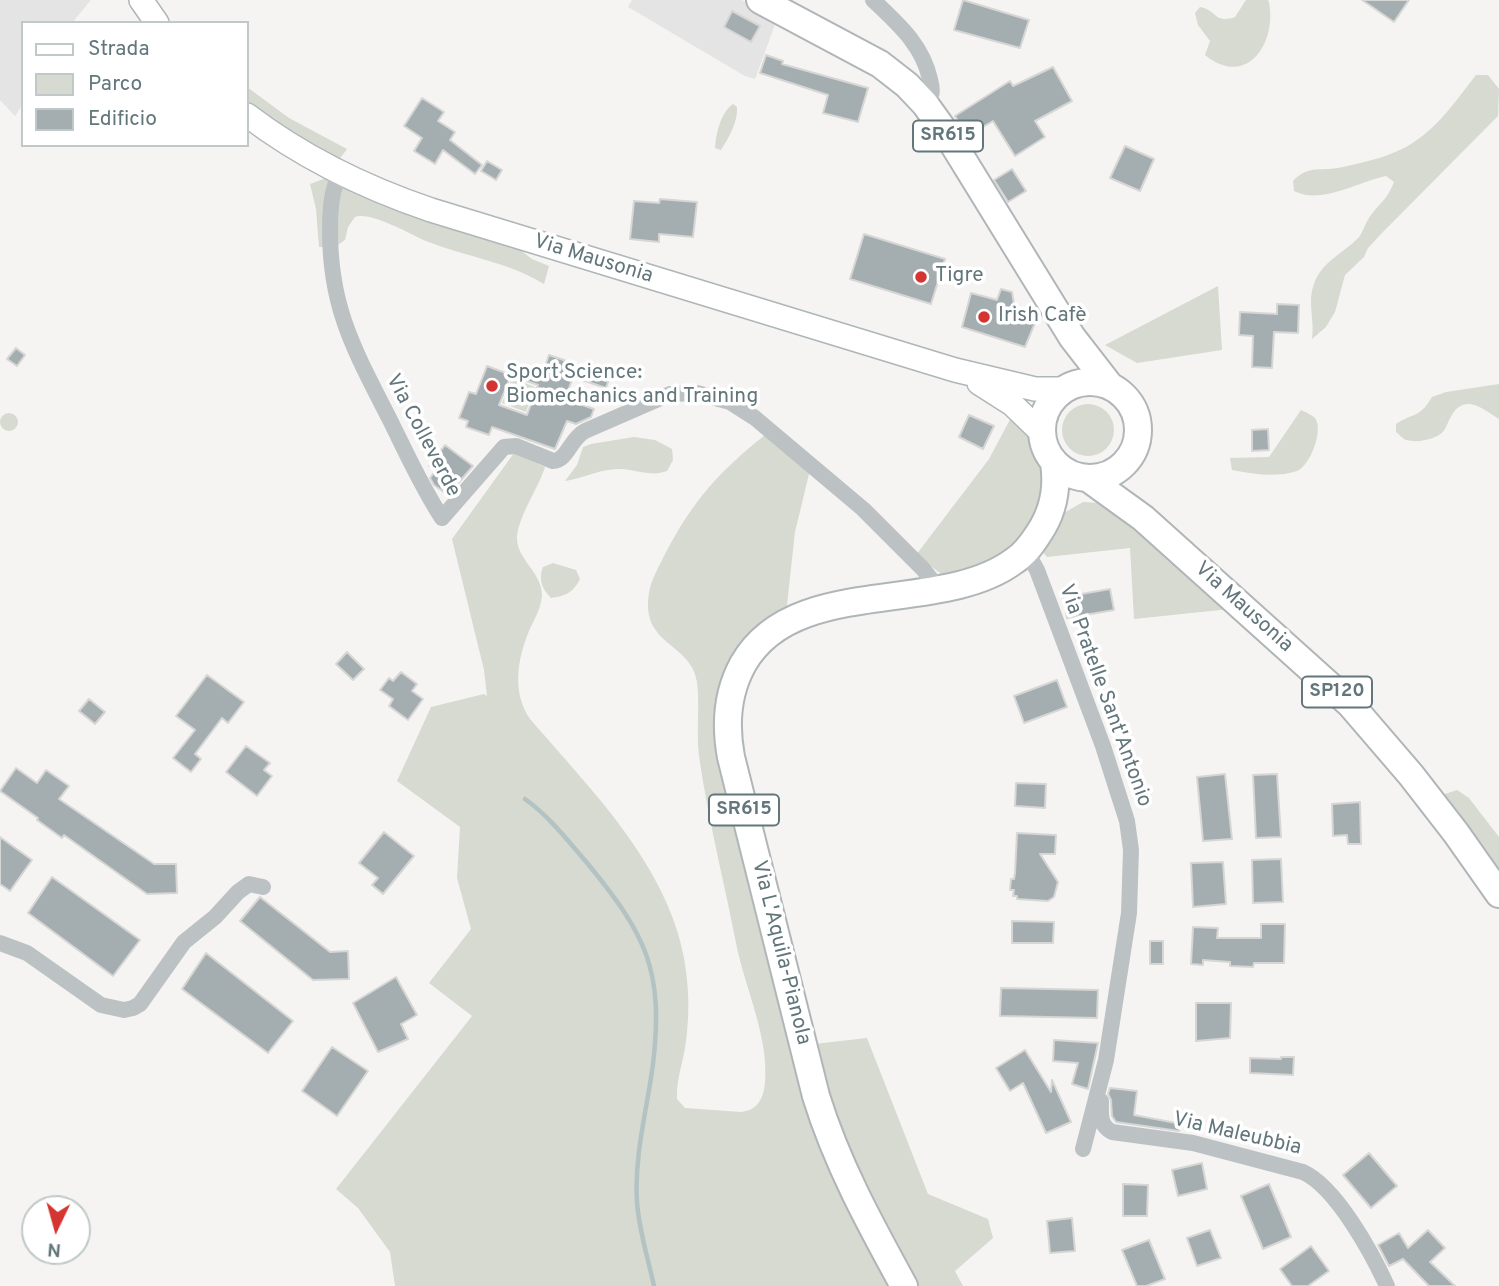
<!DOCTYPE html>
<meta charset="utf-8">
<style>
body{margin:0}
#map{position:relative;width:1499px;height:1286px;overflow:hidden;background:#f5f4f2;font-family:Overpass,sans-serif}
canvas{display:block}
.legend{position:absolute;left:21px;top:21px;width:228px;height:126px;box-sizing:border-box;background:#fff;border:2px solid #c0c8ca;margin:0;padding:9px 12px;list-style:none;font-size:21px;color:#62767b}
.legend li{display:flex;align-items:center;gap:14px;height:35px}
.legend b{width:35px;border:2px solid #c0c8ca}
.north{position:absolute;left:21px;top:1195px;width:70px;height:70px;box-sizing:border-box;background:#fff;border:2px solid #c0c8ca;border-radius:50%;rotate:185deg;font-size:19px;font-weight:700;line-height:28px;text-align:center;color:#62767b}
.north::after{content:'';display:block;margin:auto;width:24px;height:32px;background:#d53532;clip-path:polygon(50% 0,100% 100%,50% 72%,0 100%)}
</style>
<div id="map">
<canvas width="1499" height="1286"></canvas>
<ul class="legend">
<li><b style="height:9px;background:#fff"></b>Strada</li>
<li><b style="height:19px;background:#d6dad1"></b>Parco</li>
<li><b style="height:19px;background:#a4aeb1"></b>Edificio</li>
</ul>
<div class="north">N</div>
</div>
<script>
const ctx = document.querySelector('canvas').getContext('2d');
ctx.lineJoin = 'round';
function fill(path, color) {
  ctx.fillStyle = color;
  ctx.fill(path, 'evenodd');
}
function trace(path, color, width, dash) {
  ctx.strokeStyle = color;
  ctx.lineWidth = width;
  ctx.lineCap = dash ? 'butt' : 'round';
  ctx.setLineDash(dash || []);
  ctx.stroke(path);
}
function label(font, color, halo, rows, align = 'center') {
  ctx.font = font + ' Overpass,sans-serif';
  ctx.lineWidth = 7;
  ctx.setLineDash([]);
  ctx.textBaseline = 'middle';
  ctx.strokeStyle = halo;
  ctx.fillStyle = color;
  for (const [text, x, y, turn = 0] of rows) {
    ctx.save();
    ctx.translate(x, y);
    ctx.rotate((+turn || 0) * Math.PI / 180);
    ctx.textAlign = isNaN(turn) ? turn : align;
    if (halo) ctx.strokeText(text, 0, 0);
    ctx.fillText(text, 0, 0);
    ctx.restore();
  }
}
fill(new Path2D(`
 M0,0H91L72,23H23V104L15,116L0,100Z
 M632,0H742L776,22L755,79L745,76L628,7Z`), '#e3e4e3');
fill(new Path2D(`
 M1246,0H1268L1269,2C1277,43 1247,89 1205,55L1210,41L1198,25L1195,13L1200,7C1217,10 1214,24 1235,17Z
 M1476,75H1488L1499,89L1498,116L1381,234L1368,248L1364,257L1345,275L1335,312L1326,327L1312,339C1315,320 1307,302 1314,284C1322,261 1343,254 1359,237C1363,232 1365,224 1369,218C1379,203 1386,202 1394,182L1386,176C1357,182 1322,205 1294,191L1293,181C1309,164 1322,172 1343,167C1365,162 1394,156 1414,142C1440,125 1457,99 1476,75Z
 M247,87L289,118L347,149L336,164L271,123L247,104Z
 M733,104L737,107C738,122 729,137 721,150L715,148C716,133 721,112 733,104Z
 M326,178L361,195L410,214L515,246L532,259L549,266L544,284C506,261 466,257 426,241C410,234 370,211 355,217L348,227L345,240L335,247H319L316,209L310,184Z
 M1218,286L1222,350L1137,363L1105,345Z
 M512,378L535,387L526,412L502,403Z
 M1499,384V419C1491,414 1479,405 1470,404C1454,403 1450,420 1445,429C1439,440 1414,444 1404,439C1401,437 1399,434 1396,432V424C1414,412 1419,419 1432,397L1446,392Z
 M1062 430a26 26 0 1 1 52 0a26 26 0 1 1-52 0Z
 M1301,410C1305,412 1312,415 1315,418C1324,430 1310,466 1297,471C1276,478 1253,474 1232,470L1230,458L1269,457Z
 M0 422a9 9 0 1 1 18 0a9 9 0 1 1-18 0Z
 M1013,414L1030,436L1044,466L1045,506L1005,559L944,576L916,555L989,459Z
 M766,434L810,470L795,532L786,614L760,631L724,765L776,992L810,1109L891,1286H395L390,1252L358,1208L336,1189L472,1016L429,983L471,929L457,878L460,827L397,781L431,707L484,694L487,696L484,670L452,539L514,453L545,467C538,489 519,515 517,537C516,559 543,573 542,596C541,608 534,620 529,631C517,660 512,693 530,719C598,798 684,881 688,992C689,1008 688,1025 686,1041C684,1060 676,1079 677,1099L685,1108L741,1112C758,1110 763,1099 765,1083C769,1036 745,989 736,943C724,881 708,819 699,756C696,731 700,706 697,682C691,642 640,646 649,593C651,579 659,567 665,554C694,499 718,473 766,434Z
 M634,437L655,440L672,449L673,460L667,471C652,477 637,470 622,469C601,468 585,478 565,481L577,465L583,447L591,444Z
 M1083,502L1100,503L1117,512L1230,609L1134,619L1130,548L1047,557L1041,550L1062,514Z
 M553,563L576,570L580,579C573,593 565,596 551,598C542,589 538,579 543,567Z
 M1457,790L1469,798L1499,837V875L1442,795Z
 M867,1038L928,1194L988,1219L993,1238L955,1271L963,1286H913L839,1132L814,1044Z`), '#d6dad1');
trace(new Path2D(`
 M525,799C550,817 568,841 588,864C646,935 664,970 653,1064C647,1110 634,1155 637,1202C639,1231 648,1258 654,1286`), '#b3c2c3', 4.5);
const building = new Path2D(`
 M963,0L1029,20L1020,48L954,30Z
 M1362,0H1409L1394,22Z
 M732,11L760,26L751,42L724,27Z
 M766,55L783,61L782,64L868,88L858,122L823,113L828,95L760,73Z
 M1053,67L1072,101L1035,121L1045,137L1015,156L993,121L968,136L955,116L1010,81L1013,86Z
 M422,98L444,112L438,121L455,132L450,140L482,165L475,174L443,150L435,164L414,151L422,138L404,126Z
 M1125,146L1154,159L1140,191L1110,178Z
 M487,161L502,170L496,180L481,171Z
 M1012,169L1026,191L1008,202L994,180Z
 M660,199L697,202L693,237L659,234V242L630,239L634,201L659,203Z
 M864,234L945,259L931,304L850,279Z
 M1001,289L1012,292L1016,316L1035,323L1025,347L962,327L971,293L997,300Z
 M1277,304L1299,305L1298,333L1274,332L1272,368L1252,367L1253,336L1239,335L1240,312L1277,314Z
 M16,348L25,355L17,366L7,359Z
 M549,355L610,376L606,388L573,377L565,399L594,409L591,417L576,424L567,421L555,449L492,427L489,435L466,427L468,421L459,418L469,392L476,394L487,366L511,375L499,405L527,415L538,385L524,380L529,367L543,372Z
 M969,415L994,426L983,449L959,437Z
 M1268,429L1269,450L1252,451V430Z
 M445,445L473,466L448,495L434,485L430,478L436,470L429,466Z
 M1110,589L1114,610L1067,618L1064,597Z
 M347,652L364,669L353,680L336,664Z
 M401,672L417,684L412,691L423,699L408,720L389,706L393,699L380,690L389,678L393,681Z
 M207,675L244,702L228,723L222,718L195,754L201,759L191,772L173,758L195,730L176,716Z
 M1057,680L1067,707L1024,723L1014,696Z
 M89,699L105,712L95,724L79,711Z
 M246,746L270,763L264,770L272,776L257,796L226,772Z
 M16,768L37,783L46,770L69,786L59,799L154,864H176L177,893L147,894L64,835L62,838L37,820L38,818L0,791Z
 M1225,774L1232,839L1203,841L1197,777Z
 M1277,774L1281,837L1256,838L1253,775Z
 M1016,783L1046,784L1045,808L1015,806Z
 M1360,802L1361,844H1348L1347,835L1333,836L1332,804Z
 M384,832L414,856L383,894L372,885L378,878L359,863Z
 M1017,833L1056,835L1055,854H1040L1058,882L1054,897L1048,901L1017,899V896H1013L1014,890H1010L1011,879H1014L1015,873Z
 M0,837L32,860L10,891L0,884Z
 M1281,859L1283,902L1253,903L1252,860Z
 M1223,862L1226,904L1193,907L1191,863Z
 M52,877L140,940L113,976L28,913Z
 M260,897L330,952L348,951L349,979L313,980L240,921Z
 M1012,921L1054,922L1053,943H1012Z
 M1261,924H1285L1284,963H1254L1253,967L1230,966V962L1203,960V965L1191,964L1193,927L1218,928L1217,938H1261Z
 M1150,941H1163V964H1150Z
 M206,953L293,1021L268,1053L182,989Z
 M396,977L417,1015L401,1024L408,1039L378,1052L353,1003Z
 M1001,988L1098,990L1097,1018L1000,1016Z
 M1196,1003H1231L1230,1038L1196,1041Z
 M1054,1040L1098,1043L1088,1089L1072,1084L1078,1063L1053,1061Z
 M332,1047L368,1071L337,1116L302,1091Z
 M1025,1050L1051,1092L1052,1080L1071,1122L1046,1133L1023,1083L1010,1091L996,1068Z
 M1281,1057H1294L1293,1075L1250,1073V1058L1281,1059Z
 M1110,1088L1137,1091L1134,1115L1181,1124L1179,1131L1116,1122L1112,1116L1111,1100L1108,1094Z
 M1369,1153L1397,1186L1371,1208L1343,1175Z
 M1202,1163L1207,1189L1178,1196L1172,1170Z
 M1123,1184L1148,1185L1147,1216H1123Z
 M1269,1184L1291,1237L1263,1249L1241,1196Z
 M1072,1218L1075,1251L1050,1253L1047,1221Z
 M1210,1230L1221,1258L1197,1266L1187,1238Z
 M1428,1230L1445,1248L1430,1262L1455,1286H1429L1403,1259L1389,1266L1378,1245L1399,1233L1408,1248Z
 M1149,1240L1165,1279L1146,1286H1137L1122,1250Z
 M1311,1246L1329,1271L1308,1286H1292L1280,1269Z`);
fill(building, '#a4aeb1');
trace(building, '#d6d6d5', 2);
const secondary = new Path2D(`
 M141,0L157,23
 M247,115C302,157 366,188 431,210L955,370L1035,389H1066
 M979,383L1012,404L1042,433`);
const primary = new Path2D(`
 M760,0L880,64L907,85L925,104L950,139L1072,337L1110,386
 M1042 430a48 48 0 1 1 96 0a48 48 0 1 1-96 0Z
 M1089,479L1143,518L1350,704L1411,775L1456,833L1499,894
 M904,1286C870,1224 837,1164 816,1096L731,757C725,725 727,693 743,664C794,574 940,616 1014,561C1025,554 1032,544 1039,533C1053,512 1058,489 1054,463`);
trace(secondary, '#aeb6b8', 26);
trace(primary, '#b0b6b8', 30);
trace(new Path2D(`
 M873,0C898,24 922,44 930,79C933,90 933,97 925,104
 M340,173C331,191 330,211 330,231C330,309 355,351 389,418C406,452 421,486 442,518L504,447L516,446L553,461C567,461 570,439 585,431L670,394L697,393L730,402L755,418L863,509L923,569L938,588
 M1026,551L1037,570L1103,746L1127,821L1131,850L1129,913L1106,1060L1083,1149
 M0,943L27,953L101,1005L124,1010L133,1008L140,1004L184,942L215,917L238,892L249,884L263,887
 M1101,1101C1101,1114 1099,1125 1112,1132L1193,1143L1303,1172C1336,1187 1372,1253 1387,1286`), '#bcc2c3', 16);
trace(secondary, '#fff', 23);
trace(primary, '#fff', 26);
for (const [x, y, r, color] of [
 [921,277,7,"#d53532"],
 [984,317,7,"#d53532"],
 [492,386,7,"#d53532"]
]) {
  const dot = new Path2D();
  dot.arc(x, y, r, 0, 2 * Math.PI);
  ctx.fillStyle = color;
  ctx.fill(dot);
  trace(dot, '#fff', 2.5);
}
for (const [x, y, w] of [
 [948,136,70],
 [1337,692,70],
 [744,810,70]
]) {
  const box = new Path2D();
  box.roundRect(x - w / 2, y - 15.5, w, 31, 5);
  ctx.fillStyle = '#fff';
  ctx.fill(box);
  trace(box, '#62767b', 2);
}
label('bold 19px', '#62767b', null, [
 ["SR615",948,136],
 ["SP120",1337,692],
 ["SR615",744,810]
]);
label('21px', '#62767b', '#fff', [
 ["Via Mausonia",593,260,17],
 ["Via Colleverde",422,436,62],
 ["Via Mausonia",1243,608,42],
 ["Via Pratelle Sant'Antonio",1104,696,70],
 ["Via L'Aquila-Pianola",780,953,76],
 ["Via Maleubbia",1237,1135,13]
]);
label('21px', '#62767b', '#fff', [
 ["Tigre",935,277],
 ["Irish Cafè",998,317],
 ["Sport Science:",506,374],
 ["Biomechanics and Training",506,398]
], 'left');
</script>
